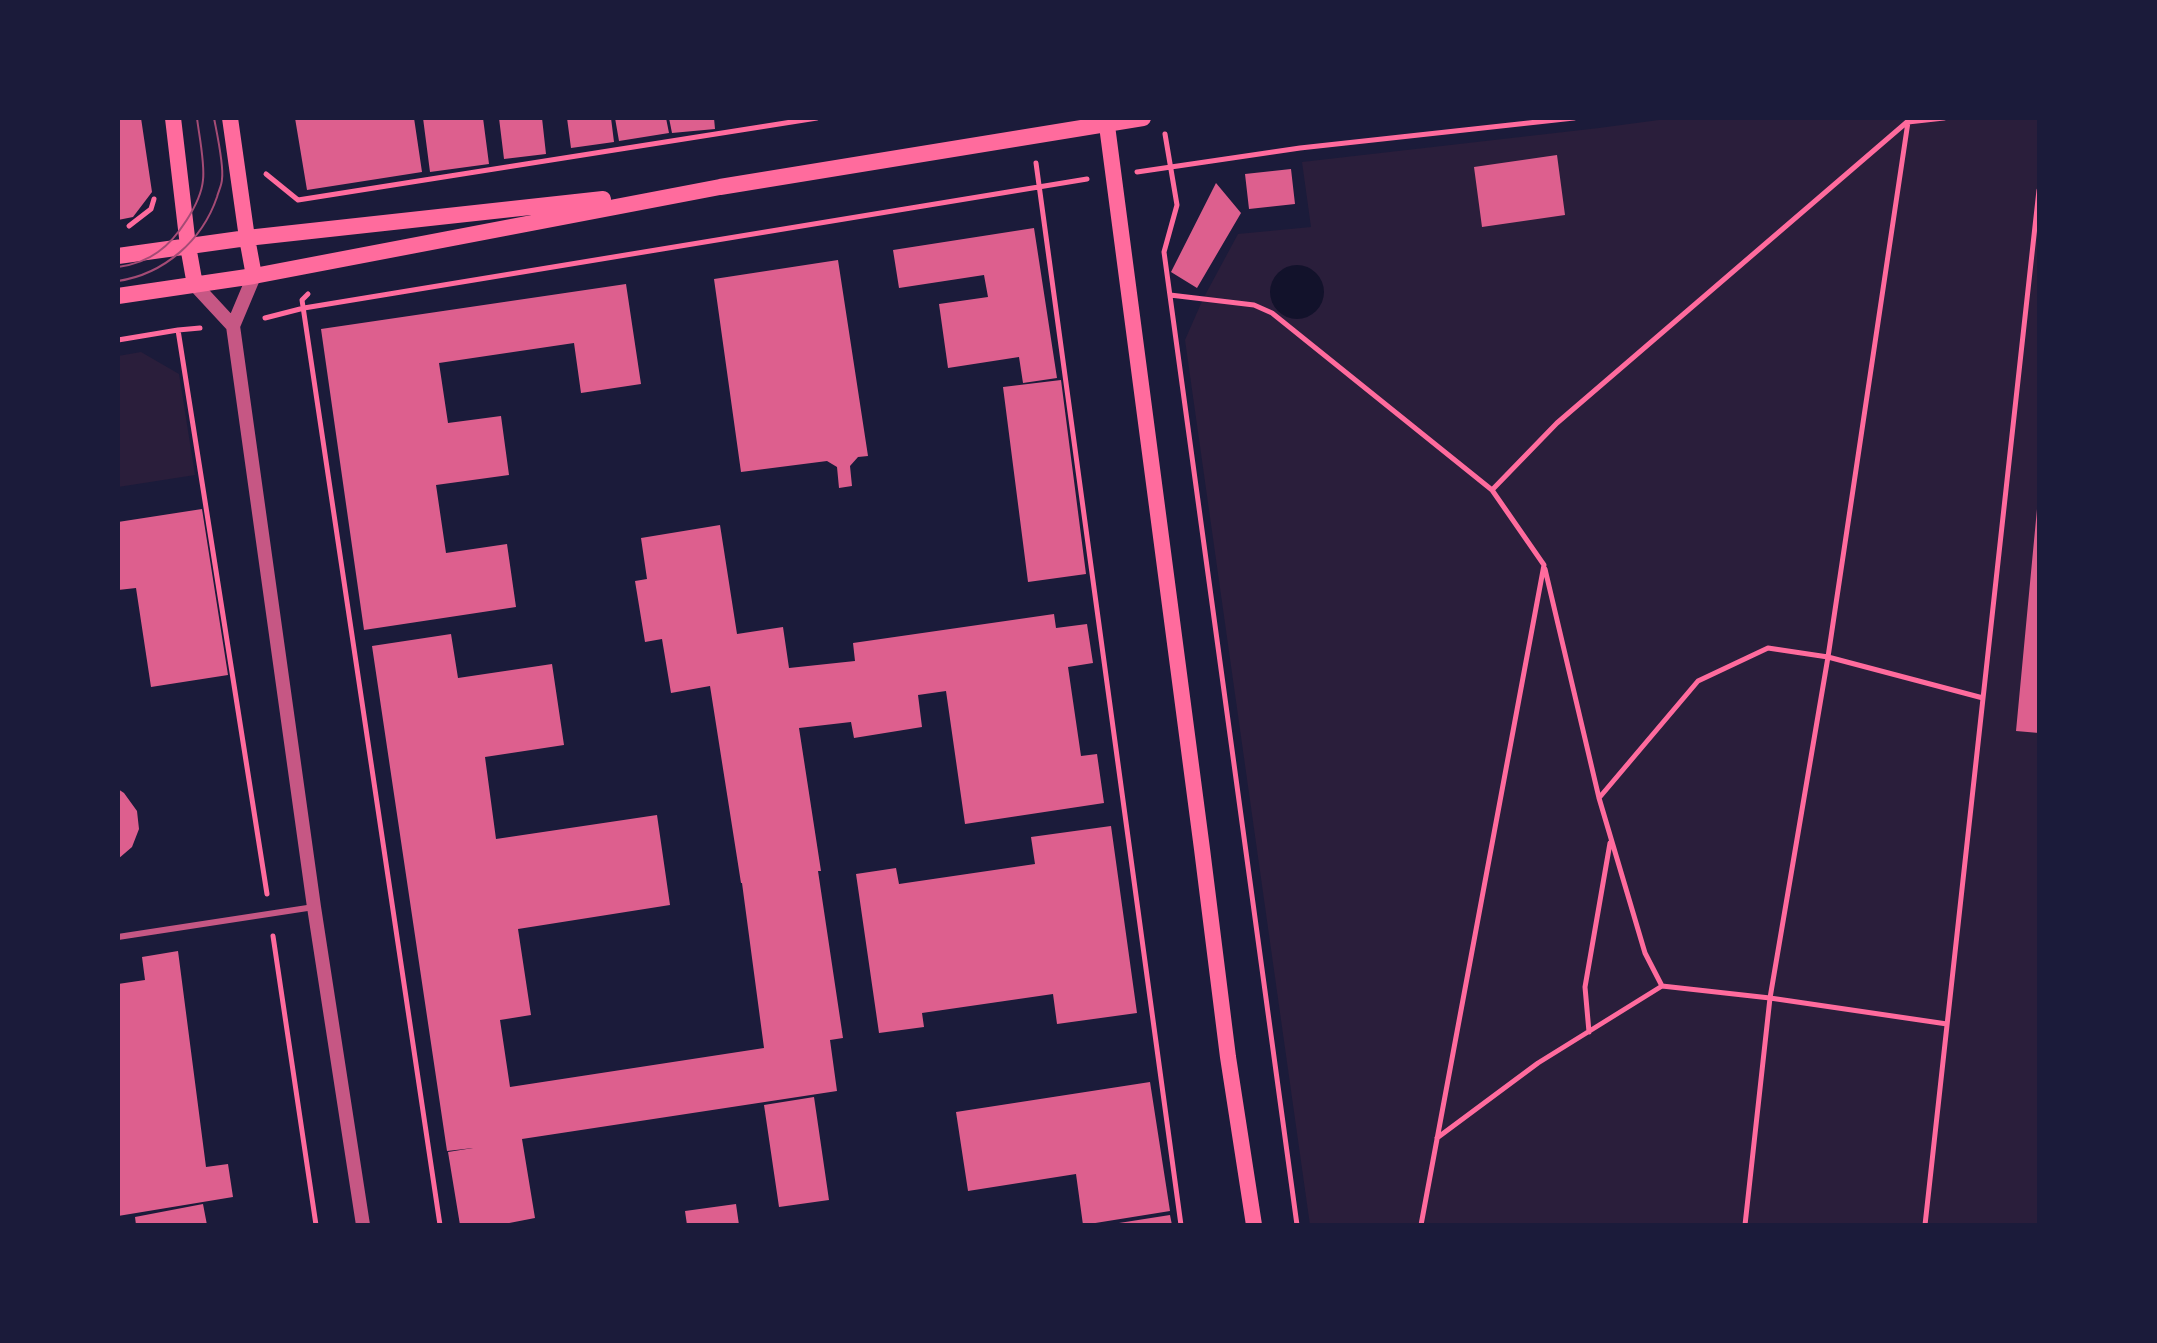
<!DOCTYPE html>
<style>
body{margin:0}
#map{position:relative;width:2157px;height:1343px;overflow:hidden;background:#1b1b3a;font-family:Raleway,sans-serif}
canvas{display:block}
.frame{position:absolute;inset:0;border:120px solid #1b1b3a;pointer-events:none}
</style>
<div id="map">
<canvas width="2157" height="1343"></canvas>
<div class="frame"></div>
</div>
<script>
const ctx = document.querySelector('canvas').getContext('2d');
ctx.lineJoin = 'round';
function fill(path, color) {
  ctx.fillStyle = color;
  ctx.fill(path, 'evenodd');
}
function trace(path, color, width, dash) {
  ctx.strokeStyle = color;
  ctx.lineWidth = width;
  ctx.lineCap = dash ? 'butt' : 'round';
  ctx.setLineDash(dash || []);
  ctx.stroke(path);
}
fill(new Path2D(`
 M1674,118H2039V1225H1310L1185,340L1203,299L1238,234L1311,227L1302,162L1599,128Z
 M141,352L179,374L195,475L118,487V356Z`), '#2a1e3b');
fill(new Path2D(`
 M1270 292a27 27 0 1 1 54 0a27 27 0 1 1-54 0Z`), '#12122b');
fill(new Path2D(`
 M118,118H141L152,192L133,217L118,220Z
 M295,118H414L422,172L307,190Z
 M423,118H483L489,164L430,172Z
 M499,118H542L546,154L504,159Z
 M567,118H611L614,142L571,148Z
 M615,118H666L669,133L619,141Z
 M669,118H714L715,129L672,133Z
 M1557,155L1565,215L1482,227L1474,167Z
 M1291,169L1295,204L1249,209L1245,174Z
 M1216,183L1241,213L1197,288L1171,272Z
 M1034,228L1057,378L1023,383L1019,357L948,368L939,304L988,297L984,275L899,288L893,250Z
 M838,260L868,456L858,457L850,466L852,486L839,488L837,467L827,461L741,472L714,279Z
 M626,284L641,384L581,393L574,343L439,363L448,423L501,416L509,475L436,485L446,553L507,544L516,607L364,630L321,329Z
 M1061,380L1086,574L1028,582L1003,387Z
 M202,509L228,675L151,687L136,588L118,590V522Z
 M2037,509H2039V733L2016,731Z
 M720,525L737,634L783,627L789,668L855,661L853,643L1054,614L1056,628L1087,624L1093,663L1068,667L1081,756L1097,754L1104,803L965,824L946,691L918,695L922,727L854,738L851,722L799,728L821,871H818L843,1038L830,1040L837,1091L522,1139L535,1218L499,1225H460L448,1152L473,1148L447,1151L372,646L451,634L458,678L552,664L564,745L485,757L496,839L657,815L670,905L518,929L531,1015L500,1020L510,1087L764,1048L742,883H741L710,686L671,693L662,639L645,642L635,581L647,579L641,538Z
 M118,789L124,793L137,811L139,829L132,847L118,859Z
 M1111,826L1137,1013L1057,1024L1053,994L922,1013L924,1027L879,1033L856,874L896,868L899,884L1035,864L1031,837Z
 M178,951L206,1167L228,1164L233,1197L118,1216V984L145,980L142,957Z
 M1150,1082L1170,1211L1083,1225L1076,1174L968,1191L956,1112Z
 M814,1097L829,1200L779,1207L764,1105Z
 M203,1204L207,1225H136L135,1217Z
 M736,1204L739,1225H687L685,1211Z
 M1170,1215L1172,1225H1119V1223Z`), '#dd5f8e');
trace(new Path2D(`
 M1165,134L1177,205L1164,252L1297,1225
 M1036,163L1181,1225
 M1137,172L1300,148L1574,118
 M266,174L298,200L817,118
 M129,226L151,209L154,199
 M308,294L302,300L440,1225
 M1170,295L1254,305L1272,313L1492,490L1544,565L1421,1225
 M265,318L304,308L1087,179
 M178,330L267,894
 M118,340L178,330L200,328
 M1492,490L1557,423L1907,122
 M1545,569L1599,798L1645,953L1662,986
 M1599,798L1698,681L1768,648L1828,657L1983,698
 M273,936L316,1225
 M1589,1032L1585,987L1610,843
 M1437,1138L1538,1063L1662,986L1770,998L1947,1024
 M1745,1225L1770,998L1828,657L1908,122L1944,118
 M1925,1225L2039,190`), '#ff6b9d', 5);
trace(new Path2D(`
 M118,937L314,907`), '#c65784', 6);
trace(new Path2D(`
 M254,276L233,326L314,907L363,1225
 M195,285L233,326`), '#c65784', 14);
trace(new Path2D(`
 M173,118L188,246L195,285
 M230,118L247,238L254,276
 M1106,118L1202,849L1228,1057L1254,1225
 M118,256L247,238L603,199
 M118,296L254,276L720,187L1143,118`), '#ff6b9d', 16);
trace(new Path2D(`
 M118,267C132,265 146,261 158,252C177,239 201,203 203,180C205,163 199,135 197,118
 M118,281C164,274 202,241 217,197C218,192 222,185 222,179C224,165 217,134 214,118`), '#a44b75', 2);
</script>
